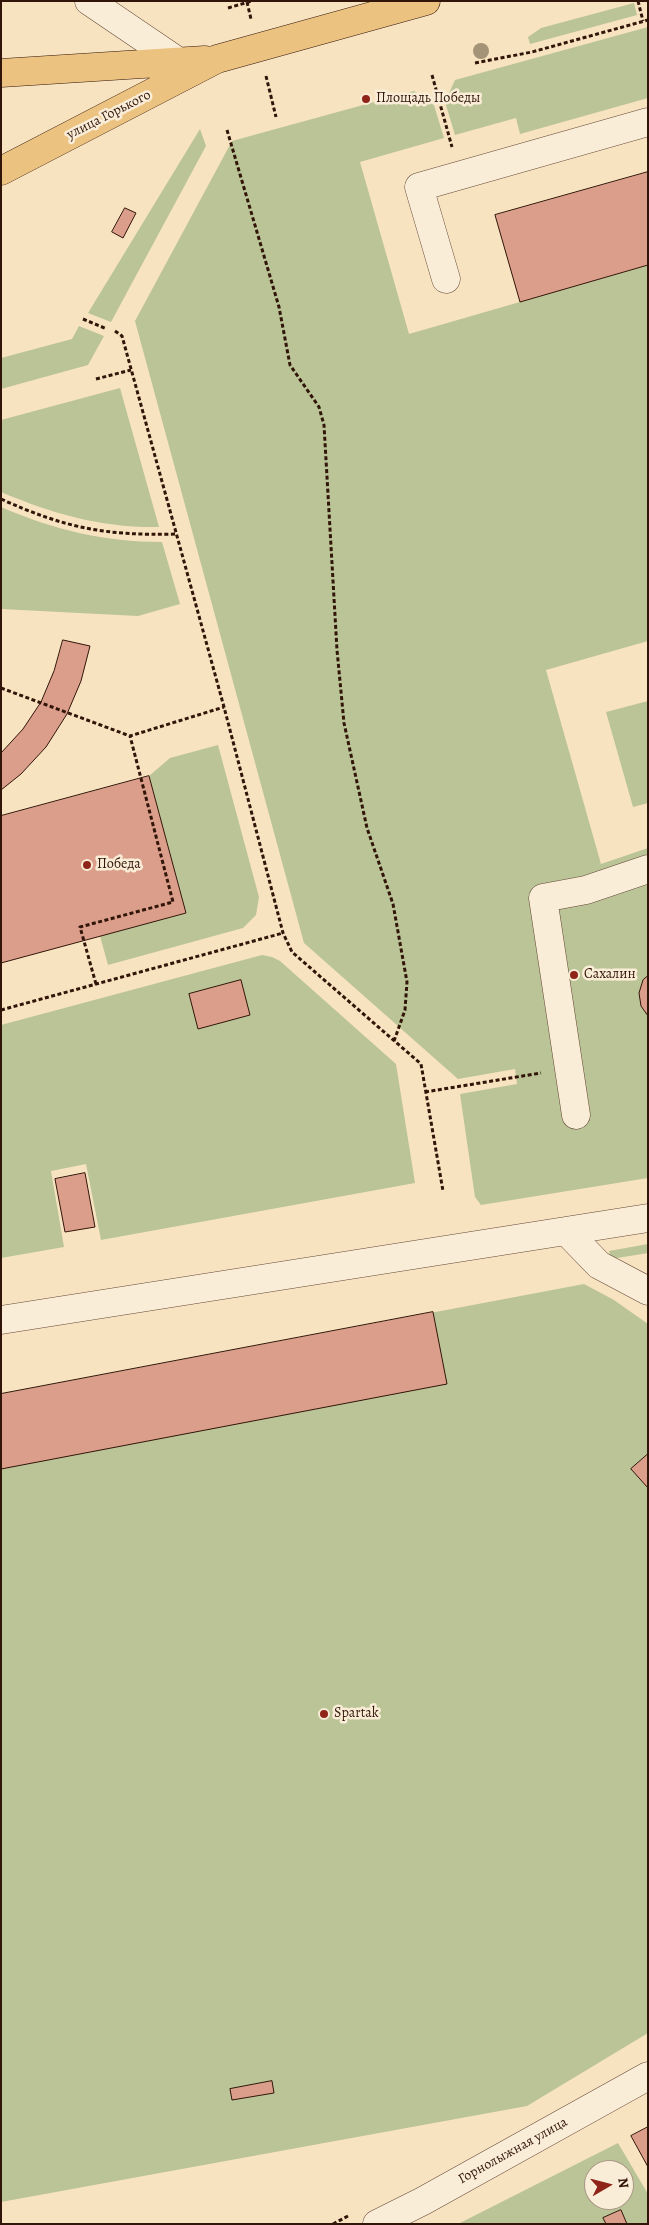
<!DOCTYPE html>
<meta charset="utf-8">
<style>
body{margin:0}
#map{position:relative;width:649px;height:2225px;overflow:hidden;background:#f8e3c1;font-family:Alegreya,serif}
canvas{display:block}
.frame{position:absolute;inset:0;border:2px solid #311509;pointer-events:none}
.north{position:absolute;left:584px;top:2160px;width:50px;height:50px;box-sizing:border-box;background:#faedd7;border:1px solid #aa9785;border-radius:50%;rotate:82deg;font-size:14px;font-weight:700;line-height:20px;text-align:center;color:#311509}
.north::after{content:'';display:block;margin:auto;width:18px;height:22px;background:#8f2418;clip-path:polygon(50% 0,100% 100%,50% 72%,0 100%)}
</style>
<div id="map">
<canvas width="649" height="2225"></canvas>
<div class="frame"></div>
<div class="north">N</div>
</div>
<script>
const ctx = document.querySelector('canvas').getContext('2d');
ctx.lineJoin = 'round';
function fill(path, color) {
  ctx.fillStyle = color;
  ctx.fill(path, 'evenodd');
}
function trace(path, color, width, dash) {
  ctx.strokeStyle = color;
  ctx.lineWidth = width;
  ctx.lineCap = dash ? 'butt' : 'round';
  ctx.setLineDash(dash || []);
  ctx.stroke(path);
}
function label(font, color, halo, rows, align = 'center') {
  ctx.font = font + ' Alegreya,serif';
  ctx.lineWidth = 5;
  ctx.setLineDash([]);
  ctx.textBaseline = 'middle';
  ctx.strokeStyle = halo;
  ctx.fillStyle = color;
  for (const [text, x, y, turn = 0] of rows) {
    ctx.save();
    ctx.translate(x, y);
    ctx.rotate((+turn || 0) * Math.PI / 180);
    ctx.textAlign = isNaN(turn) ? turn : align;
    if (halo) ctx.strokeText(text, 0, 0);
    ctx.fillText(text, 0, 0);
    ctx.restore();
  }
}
fill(new Path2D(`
 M634,3L637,15L530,44L528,37L541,28Z
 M648,27V98L520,134L516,118L455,135L445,102L455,80Z
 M414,91L434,105L444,138L360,162L409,334L648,265V641L546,670L601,864L648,848V1178L481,1205L475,1197L460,1094L517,1084L515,1069L458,1079L304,943L135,321L232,141Z
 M200,129L206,146L111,322L88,313Z
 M79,326L104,336L88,365L1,389V358L72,339Z
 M120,388L159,527C102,528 53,514 1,492V420Z
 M1,507C54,530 105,542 162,542L180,604L138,616L1,609Z
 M648,701V803L633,807L606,712Z
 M218,745L259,897L256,915L243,928L108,965L100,936L186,913L149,776L170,758Z
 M262,955L272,957L280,961L396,1064L415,1183L101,1240L86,1164L51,1171L64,1247L1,1258V1025Z
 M648,1244V1253L611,1259L609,1251Z
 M584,1284L614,1300L648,1324V2033L527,2106L1,2202V1394Z
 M618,2143L648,2194V2224H458ZM594,2170H624V2200H594Z`), '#bac496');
const building = new Path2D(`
 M648,172V265L520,302L495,215Z
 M125,208L136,213L123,238L112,232Z
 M63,640L90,646L81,681L67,714L46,747L21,774L1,790V753L23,729L41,702L54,671Z
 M149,776L186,913L1,963V816Z
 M648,976V1016L641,1006L639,993L643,980Z
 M241,980L250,1015L198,1029L189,994Z
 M85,1173L95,1227L65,1232L55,1179Z
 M433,1312L447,1384L1,1469V1394Z
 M648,1454V1488L631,1469Z
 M272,2081L274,2093L232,2100L230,2089Z
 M648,2127V2167L631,2136Z
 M621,2210L627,2224H606L603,2218Z`);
fill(building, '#db9e8b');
trace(building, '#311509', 1);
const minor = new Path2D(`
 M89,1L179,62
 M446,279L419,187L648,122
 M576,1115L543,898L586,890L648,869
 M566,1231L599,1265L648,1291
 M1,1320L648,1218
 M377,2224L423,2201L648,2076`);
const major = new Path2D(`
 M1,73L205,60
 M1,171L217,59L426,1`);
trace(minor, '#634837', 29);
trace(major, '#311509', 29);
trace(new Path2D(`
 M638,1L643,21
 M247,2L251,19
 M228,8L252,1
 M475,63L532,52L648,20
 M432,75L452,147
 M266,76L276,117
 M227,130L279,307L290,365L319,407L324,425L337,650L344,723L367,828L393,904L407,982L405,1010L394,1041
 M83,319L107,329
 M115,331L122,336L224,707L283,933L292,952L421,1064L443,1191
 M96,379L131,370
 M1,499C65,528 106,536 176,534
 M1,688L130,736L224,707
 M96,984L80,927L173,902L130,736
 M1,1010L283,933
 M425,1092L541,1073
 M333,2224L348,2216`), '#311509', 3, [4, 2.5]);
trace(minor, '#faedd7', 28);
trace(major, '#ecc280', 28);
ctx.fillStyle = '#a59377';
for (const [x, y] of [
 [481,51]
]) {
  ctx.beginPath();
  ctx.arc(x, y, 8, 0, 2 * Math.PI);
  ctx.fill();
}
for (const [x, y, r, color] of [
 [366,99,5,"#8f2418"],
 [87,865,5,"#8f2418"],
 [574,975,5,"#8f2418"],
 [324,1714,5,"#8f2418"]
]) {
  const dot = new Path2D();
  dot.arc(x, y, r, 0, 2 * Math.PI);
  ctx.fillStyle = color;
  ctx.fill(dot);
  trace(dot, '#faedd7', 2);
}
label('14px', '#311509', '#faedd7', [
 ["Площадь Победы",376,99],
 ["Победа",97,865],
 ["Сахалин",584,975],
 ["Spartak",334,1714]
], 'left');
label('14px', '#311509', '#faedd7', [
 ["улица Горького",109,115,-27],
 ["Горнолыжная улица",513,2151,-29]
]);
</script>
